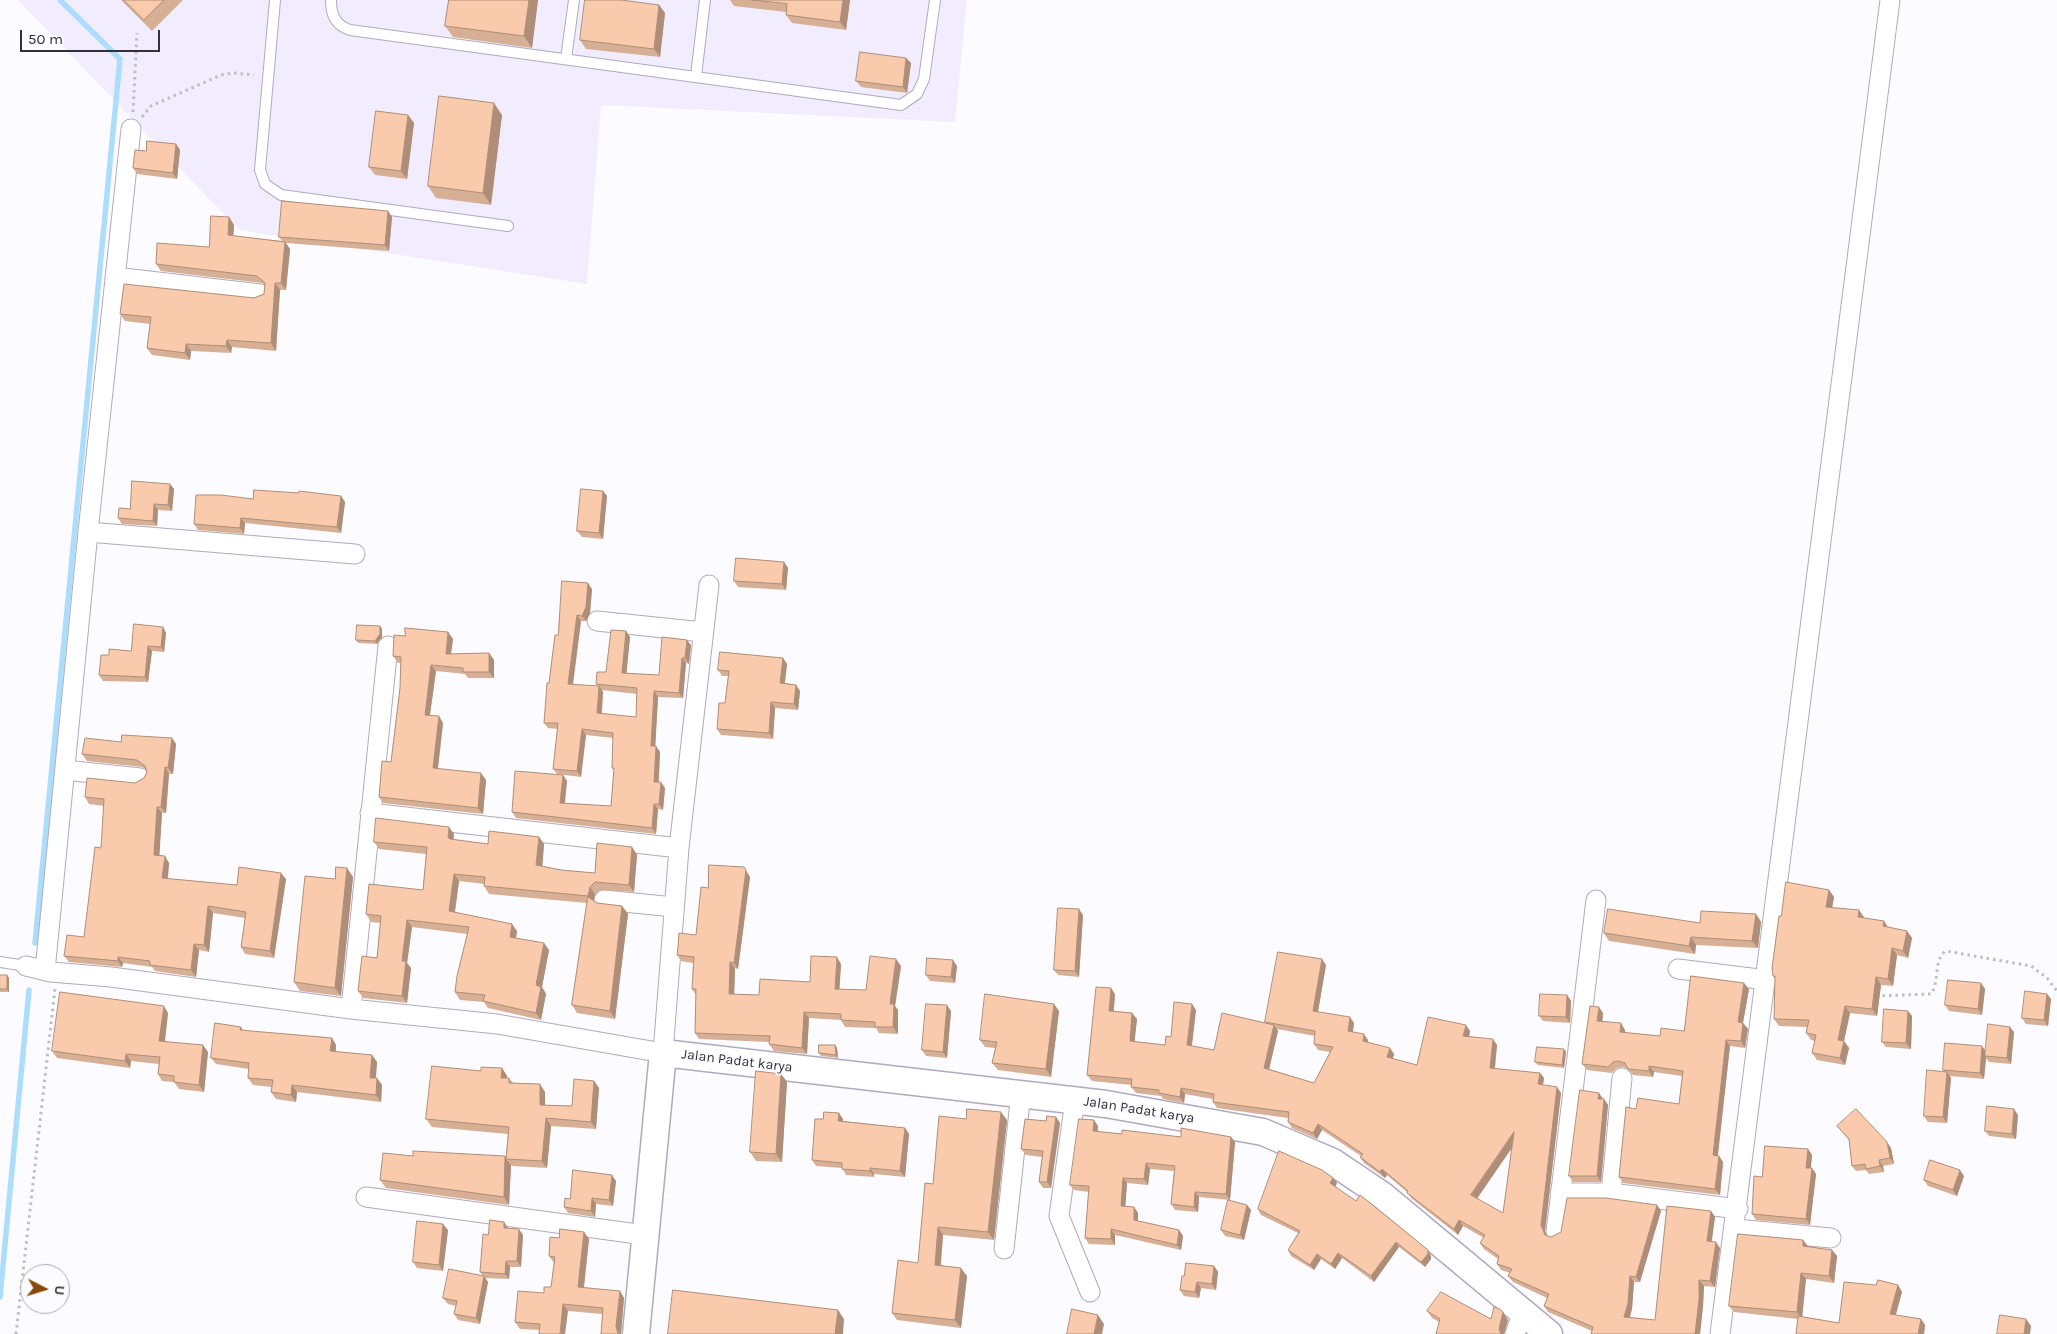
<!DOCTYPE html>
<style>
body{margin:0}
#map{position:relative;width:2057px;height:1334px;overflow:hidden;background:#fcfbff;font-family:Karla,sans-serif}
canvas{display:block}
.north{position:absolute;left:20px;top:1264px;width:50px;height:50px;box-sizing:border-box;background:#fcfbff;border:1px solid #abaaaf;border-radius:50%;rotate:95deg;font-size:14px;font-weight:700;line-height:20px;text-align:center;color:#323037}
.north::after{content:'';display:block;margin:auto;width:18px;height:22px;background:#874a08;clip-path:polygon(50% 0,100% 100%,50% 72%,0 100%)}
.scale{position:absolute;left:20px;top:30px;width:140px;height:22px;box-sizing:border-box;border:2px solid #323037;border-top:0;padding-left:6px;font-size:15px;line-height:18px;white-space:nowrap;color:#323037;-webkit-text-stroke:4px #fcfbff;paint-order:stroke}
</style>
<div id="map">
<canvas width="2057" height="1334"></canvas>
<div class="north">U</div>
<div class="scale">50 m</div>
</div>
<script>
const ctx = document.querySelector('canvas').getContext('2d');
ctx.lineJoin = 'round';
function fill(path, color) {
  ctx.fillStyle = color;
  ctx.fill(path, 'evenodd');
}
function trace(path, color, width, dash) {
  ctx.strokeStyle = color;
  ctx.lineWidth = width;
  ctx.lineCap = dash ? 'butt' : 'round';
  ctx.setLineDash(dash || []);
  ctx.stroke(path);
}
function label(font, color, halo, rows, align = 'center') {
  ctx.font = font + ' Karla,sans-serif';
  ctx.lineWidth = 4;
  ctx.setLineDash([]);
  ctx.textBaseline = 'middle';
  ctx.strokeStyle = halo;
  ctx.fillStyle = color;
  for (const [text, x, y, turn = 0] of rows) {
    ctx.save();
    ctx.translate(x, y);
    ctx.rotate((+turn || 0) * Math.PI / 180);
    ctx.textAlign = isNaN(turn) ? turn : align;
    if (halo) ctx.strokeText(text, 0, 0);
    ctx.fillText(text, 0, 0);
    ctx.restore();
  }
}
fill(new Path2D(`
 M18,0H967L955,122L601,105L587,284L239,230Z`), '#f1edfe');
trace(new Path2D(`
 M35,943L120,59L60,0
 M0,1297L29,990`), '#acdefc', 5.5);
const lane = new Path2D(`
 M275,0L260,170L265,184L281,195L508,226
 M331,0C331,15 335,25 350,30L901,105L917,94L924,79L935,0
 M566,59L574,0
 M696,76L705,0
 M0,962L26,966`);
const street = new Path2D(`
 M115,277L260,294
 M88,532L355,554
 M597,621L703,632
 M65,770L140,778
 M370,813L679,848
 M604,900L674,907
 M26,966L51,972L111,977L351,1009L497,1024L663,1053L679,848L709,585
 M1678,969L1767,980
 M45,971L88,532L131,129
 M351,1009L388,646
 M1075,1100L1059,1216L1090,1292
 M1560,1193H1611L1622,1078
 M1611,1193L1738,1209
 M366,1197L645,1235
 M1736,1229L1831,1238
 M1556,1232L1596,900
 M1004,1249L1021,1093
 M1515,1334L1523,1311
 M1720,1334L1890,0`);
const secondary = new Path2D(`
 M636,1334L663,1053L1106,1104L1263,1132L1333,1162L1382,1195L1549,1334`);
trace(lane, '#afaabd', 12);
trace(street, '#afaabd', 21);
trace(secondary, '#afaabd', 29);
trace(new Path2D(`
 M133,112L137,33
 M142,117L151,106L221,75L233,73L254,75
 M1876,996L1931,994C1940,982 1933,959 1946,951L2031,966L2047,978L2057,991
 M16,1334L55,989`), '#bebdc2', 3, [2.5, 4]);
trace(lane, '#fff', 10);
trace(street, '#fff', 19);
trace(secondary, '#fff', 26);
fill(new Path2D(`
 M121,0H183L152,31Z
 M449,0H538L532,48L453,37L445,26Z
 M730,0H850L846,30L792,23L786,15V12L734,6Z
 M659,5L665,13L660,57L586,49L580,40Z
 M906,58L911,63L907,93L861,87L856,81Z
 M408,115L414,123L407,179L375,175L369,167Z
 M502,115L491,205L436,198L428,186Z
 M176,144L180,150L177,179L137,174L133,168L146,151Z
 M229,217L234,225L233,236L282,241L279,237L392,217L389,251L286,243L290,249L286,290H280L276,351L232,347L231,353L191,351L190,360L152,355L147,348L150,324L125,321L120,314L254,298L264,294L265,286L262,283L161,271L156,264L209,247Z
 M170,484L174,489L172,511L158,510L157,526L122,524L118,518L130,509Z
 M603,491L607,496L603,539L582,537L577,531Z
 M341,496L345,502L341,533L245,523L244,534L198,530L194,524L253,499Z
 M784,562L788,568L786,590L738,587L734,581Z
 M592,589L590,613L586,621H581L573,685L598,686L596,684L606,672L626,631L630,637L626,673L659,675L691,645L689,664L686,663L683,698L658,697L655,746L660,752L659,782L665,788L663,810L658,809L656,834L516,818L512,812L563,775L567,781L565,803L611,806L614,770L612,768L613,738L586,735L581,777L557,774L553,769L558,729L548,728L544,723L549,683L558,635ZM602,690L637,694L636,717L602,714L603,692Z
 M380,626L382,629V637L377,644L358,643L356,640Z
 M163,627L166,633L164,652L152,651L148,682L103,681L99,675L109,655L131,651Z
 M448,632L453,639L451,654L489,653L494,660V678H468L465,674L436,671L430,715L443,723L438,769L486,780L483,814L383,803L379,797L391,762L400,688L401,663H398L393,656L405,636Z
 M783,658L787,664L785,683L796,685L800,691L798,710L775,708L773,739L721,735L717,729L725,703L728,676H722L718,670Z
 M172,738L176,744L173,774H169L166,813H162L159,856L169,863L168,879L237,885L286,879L274,958L245,954L241,947L245,918L213,913L209,952L199,950L196,977L155,971L152,967L123,963L122,967L69,962L64,956L84,937L101,848L104,806L89,804L85,797L135,783L144,778L147,772L146,770L142,767L87,761L82,754L121,742Z
 M454,834L453,840L488,844L539,837L544,844L542,866L561,870L595,873L632,847L637,855L634,892L600,890L595,894L594,901L597,903L622,906L628,914L615,1019L577,1013L572,1005L587,903L489,894L484,886V884L459,881L455,912L517,931L516,938L549,950L542,987L546,994L541,1020L488,1008L484,1002L460,1000L455,992L467,934L412,927L407,963L411,968L407,1003L363,998L358,991L377,958L381,923L371,922L366,914L423,890L426,854L379,849L374,842Z
 M347,868L353,877L341,996L300,991L294,982Z
 M750,877L738,969L735,968L734,994L759,995L810,982L841,964L839,990H866L901,966L895,1006L898,1010V1034L879,1033L876,1028L845,1027L841,1020L809,1018L807,1054L774,1051L769,1044V1042L699,1039L695,1033L696,995L692,989L693,963L681,961L677,955L696,935L708,888Z
 M1829,890L1834,897L1832,908L1864,917V918L1884,921L1888,927L1907,931L1912,938L1908,958L1897,955L1893,986L1881,985L1877,1016L1850,1013L1844,1041L1849,1048L1845,1065L1817,1060L1812,1053L1815,1041L1811,1040L1806,1033L1807,1027L1779,1026L1774,1019L1775,979L1773,976L1781,916Z
 M1756,914L1761,922L1758,948L1696,945L1695,954L1609,941L1604,933L1700,923Z
 M1083,915L1079,977L1058,975L1054,970Z
 M1326,965L1318,1012L1354,1023L1353,1032L1368,1040V1043L1394,1054L1393,1059L1417,1065L1470,1031L1469,1037L1497,1045L1495,1069L1540,1073L1544,1078L1543,1085L1557,1087L1561,1093L1545,1231L1547,1236L1551,1237L1657,1205L1661,1211L1640,1282H1634L1632,1309L1630,1317L1655,1320L1711,1211L1715,1217L1711,1241L1720,1248L1715,1287L1704,1286L1703,1306L1700,1334H1591L1592,1331L1548,1312L1544,1306L1547,1298L1513,1282L1508,1276L1510,1273L1501,1270L1497,1264L1498,1259L1484,1249L1480,1243L1484,1238L1463,1226L1458,1235L1411,1198L1407,1192L1387,1175L1385,1178L1364,1163L1360,1157L1361,1156L1322,1130L1317,1139L1292,1128L1288,1122V1118L1217,1108L1213,1102V1099L1185,1094L1184,1103L1163,1099L1161,1096L1136,1093L1131,1087L1132,1085L1092,1081L1087,1075L1115,994L1114,1011L1132,1013L1137,1019L1134,1042L1165,1045L1171,1037L1196,1010L1192,1046L1214,1050L1266,1023L1265,1022ZM1277,1029L1315,1036L1314,1044L1318,1050L1330,1052L1314,1083L1269,1069L1278,1031ZM1512,1147L1503,1213L1477,1199Z
 M957,966L955,983L930,981L926,975Z
 M0,975H7L9,978V992H0Z
 M1981,983L1985,989L1982,1015L1949,1011L1945,1005Z
 M1749,989L1743,1023L1748,1029L1745,1048L1730,1046L1718,1156H1719L1723,1162L1720,1195L1623,1183L1619,1177L1636,1109L1679,1104L1682,1076L1654,1072L1653,1077L1633,1075L1628,1069L1623,1067L1617,1068L1612,1073L1587,1070L1582,1064L1603,1013L1602,1021L1625,1030V1033L1660,1036L1684,1031Z
 M2047,994L2051,999L2048,1026L2026,1024L2022,1018Z
 M1567,995L1571,1001L1570,1023L1543,1021L1539,1016Z
 M951,1011L947,1058L926,1056L922,1050Z
 M1059,1011L1051,1077L998,1070L992,1063L995,1048L985,1047L980,1040Z
 M1908,1011L1912,1016L1911,1049L1886,1047L1882,1042Z
 M168,1013L165,1041L208,1052L204,1092L179,1089L174,1082L162,1081L158,1074L159,1064L131,1061L130,1068L57,1058L52,1051Z
 M241,1027L244,1031L332,1038L336,1045V1052L372,1055L377,1062L376,1078L382,1085L381,1102L297,1092L296,1102L276,1099L271,1092L272,1087L253,1085L248,1078L249,1069L216,1064L211,1058Z
 M2014,1032L2011,1064L1989,1062L1986,1058L1984,1079L1950,1076L1951,1078L1947,1123L1928,1122L1924,1116L1944,1072L1943,1070L1982,1046L1985,1051Z
 M835,1045L837,1048L838,1058L821,1056L819,1053Z
 M1564,1049L1566,1052L1564,1068L1538,1065L1535,1062Z
 M502,1068L507,1076V1078H509L513,1083L545,1092V1105L572,1106L594,1081L599,1088L596,1129L551,1126L547,1168L512,1166L511,1165L509,1205L386,1188L380,1180L506,1157L508,1134L432,1127L426,1119L481,1071Z
 M781,1074L787,1082L782,1162L756,1161L750,1152Z
 M1599,1093L1602,1099H1604L1608,1105L1601,1182H1573L1569,1176Z
 M2018,1115L2016,1139L1989,1136L1985,1131Z
 M1056,1117L1060,1123L1051,1188H1043L1039,1182L1042,1157L1026,1155L1021,1149L1046,1121Z
 M823,1119H843V1121L905,1128L909,1134L905,1177L874,1174V1177L846,1175L842,1168L816,1166L812,1160Z
 M966,1119L1007,1120L994,1240L943,1235L941,1265L967,1276L961,1328L897,1320L892,1313L918,1263L933,1184Z
 M1098,1126V1132L1122,1134L1181,1137H1231L1235,1142L1230,1200L1199,1197L1198,1212L1175,1210L1171,1204L1174,1171L1150,1169L1148,1185L1127,1183L1125,1206L1134,1207L1138,1213V1221L1179,1230L1183,1236L1181,1250L1115,1235V1245L1089,1244L1085,1238L1089,1192L1074,1190L1070,1185Z
 M1837,1126L1891,1148L1894,1164L1883,1166L1884,1172L1869,1174L1866,1170L1856,1171L1852,1166L1849,1140Z
 M1808,1149L1812,1155L1811,1168L1816,1174L1810,1225L1756,1220L1752,1214L1762,1177Z
 M1964,1176L1957,1196L1928,1186L1924,1180Z
 M1333,1178L1337,1183L1335,1187L1428,1250L1431,1256V1259L1425,1267L1399,1247L1374,1282L1342,1258L1335,1269L1321,1259L1314,1270L1291,1256L1288,1250L1298,1233L1261,1215L1258,1209Z
 M616,1181L613,1206L596,1204L595,1217L568,1213L564,1207L570,1199Z
 M1247,1205L1251,1210L1244,1240L1225,1236L1221,1230Z
 M508,1228L523,1235L521,1267H510L509,1279L485,1278L488,1282L480,1324L458,1320L454,1314L456,1306L448,1304L443,1298L483,1276L480,1272L488,1235Z
 M448,1230L443,1271L417,1268L413,1262Z
 M584,1232L589,1239L584,1288L620,1291L624,1298L621,1333L602,1314L568,1311L540,1330L520,1329L515,1322L544,1293L551,1287L554,1263L549,1256L559,1238Z
 M1803,1240L1808,1246L1832,1250L1837,1256L1834,1283L1806,1279L1802,1317L1839,1323L1876,1285H1898L1902,1292L1896,1315L1921,1319L1925,1325L1924,1334L1798,1319L1734,1312L1729,1306Z
 M1214,1266L1218,1272L1216,1290L1201,1288L1199,1298L1184,1296L1180,1290L1184,1276Z
 M1427,1311L1491,1319L1508,1320L1504,1334H1436L1439,1322L1432,1318Z`), '#d6af94');
fill(new Path2D(`
 M529,0H538L532,48L524,36Z
 M843,0H850L846,30L840,22Z
 M659,5L665,13L660,57L654,49Z
 M906,58L911,63L907,93L903,87Z
 M494,103L502,115L491,205L483,193Z
 M408,115L414,123L407,179L401,171Z
 M176,144L180,150L177,179L173,173Z
 M388,211L392,217L389,251L385,245Z
 M229,217L234,225L233,243L228,235Z
 M285,242L290,249L286,290L281,283Z
 M275,283L280,290L276,351L271,343Z
 M227,340L232,347L231,353L226,346Z
 M186,344L191,351L190,360L185,353Z
 M170,484L174,489L172,511L168,505Z
 M603,491L607,496L603,539L599,533Z
 M341,496L345,502L341,533L337,527Z
 M154,504L158,510L157,526L153,521Z
 M241,518L245,523L244,534L240,528Z
 M784,562L788,568L786,590L782,584Z
 M588,583L592,589L590,613L586,621L582,616Z
 M577,615L581,621L572,690L568,684Z
 M380,626L382,629V637L377,644L375,641Z
 M163,627L166,633L164,652L161,647Z
 M626,631L630,637L626,679L622,673Z
 M448,632L453,639L450,660L446,654Z
 M687,640L691,645L689,664L685,658Z
 M148,646L152,651L148,682L145,677Z
 M489,653L494,660V678L489,672Z
 M682,658L686,663L683,698L679,693Z
 M783,658L787,664L784,689L780,683Z
 M431,665L436,671L429,721L425,715Z
 M796,685L800,691L798,710L794,704Z
 M599,686L603,692L601,719L597,713Z
 M654,691L658,697L655,752L651,746Z
 M771,702L775,708L773,739L769,733Z
 M439,716L443,723L437,775L433,768Z
 M582,729L586,735L581,777L577,771Z
 M172,738L176,744L173,774L168,768Z
 M656,746L660,752L658,788L654,782Z
 M165,767L169,774L166,813L161,807Z
 M481,773L486,780L483,814L478,808Z
 M563,775L567,781L564,809L560,803Z
 M661,782L665,788L663,810L659,804Z
 M654,804L658,809L656,834L652,828Z
 M157,807L162,813L159,862L154,855Z
 M449,827L454,834L453,844L448,837Z
 M539,837L544,844L542,872L536,865Z
 M632,847L637,855L634,892L629,885Z
 M165,856L169,863L167,885L162,878Z
 M744,867L750,877L738,969L734,963Z
 M347,868L353,877L341,996L335,988Z
 M281,873L286,879L274,958L270,951Z
 M454,874L459,881L454,918L449,911Z
 M590,887L595,894L593,903L588,896Z
 M1829,890L1834,897L1831,914L1826,907Z
 M208,906L213,913L209,952L204,945Z
 M622,906L628,914L615,1019L610,1011Z
 M1079,909L1083,915L1079,977L1075,971Z
 M1859,910L1864,917L1863,924L1858,917Z
 M1756,914L1761,922L1758,948L1752,941Z
 M407,920L412,927L407,963L411,968L407,1003L402,996V961Z
 M1884,921L1888,928L1883,926Z
 M512,924L517,931L515,944L510,937Z
 M1907,931L1912,938L1908,958L1903,951Z
 M1691,937L1696,945L1695,954L1689,946Z
 M544,943L549,950L542,987L546,994L541,1020L536,1013V985Z
 M194,944L199,950L196,977L191,970Z
 M1892,948L1897,955L1893,986L1888,979Z
 M118,957L123,963L122,967L118,961Z
 M837,957L841,964L839,996L835,989Z
 M896,959L901,966L895,1006L898,1010V1034L893,1027L890,1004Z
 M1322,959L1326,965L1317,1017L1313,1011Z
 M953,960L957,966L955,983L951,977Z
 M730,962L735,968L734,1000L729,994Z
 M7,975L9,978V992L7,989Z
 M1876,977L1881,985L1877,1016L1872,1009Z
 M1744,983L1749,989L1742,1028L1738,1022Z
 M1981,983L1985,989L1982,1015L1978,1009Z
 M1111,988L1115,994L1113,1017L1109,1011Z
 M2047,994L2051,999L2048,1026L2044,1020Z
 M1567,995L1571,1001L1570,1023L1566,1017Z
 M1054,1004L1059,1011L1051,1077L1046,1069Z
 M1192,1004L1196,1010L1191,1051L1187,1045Z
 M947,1005L951,1011L947,1058L943,1052Z
 M164,1006L168,1013L164,1048L159,1041Z
 M1845,1006L1850,1013L1844,1041L1849,1048L1845,1065L1840,1058L1838,1040Z
 M1599,1007L1603,1013L1602,1027L1597,1021Z
 M1908,1011L1912,1016L1911,1049L1906,1043Z
 M804,1012L809,1018L807,1054L802,1048Z
 M1132,1013L1137,1019L1134,1047L1130,1041Z
 M1350,1017L1354,1023L1352,1037L1348,1031Z
 M1621,1023L1625,1030L1624,1038L1620,1032Z
 M1743,1023L1748,1029L1745,1048L1741,1041Z
 M1274,1025L1278,1031L1268,1074L1264,1068Z
 M1466,1025L1470,1031L1468,1042L1463,1036Z
 M2010,1027L2014,1032L2011,1064L2007,1058Z
 M1364,1034L1368,1040L1367,1047L1363,1041Z
 M332,1038L336,1045L335,1058L330,1051Z
 M1493,1039L1497,1045L1494,1074L1490,1068Z
 M1726,1040L1730,1046L1717,1161L1713,1155Z
 M203,1045L208,1052L204,1092L199,1085Z
 M835,1045L837,1048L838,1058L836,1055Z
 M1982,1046L1986,1052L1985,1056L1986,1058L1984,1079L1980,1073Z
 M1390,1048L1394,1054L1391,1063L1387,1057Z
 M1564,1049L1566,1052L1564,1068L1562,1065Z
 M126,1054L131,1061L130,1068L125,1061Z
 M372,1055L377,1062L375,1085L370,1078Z
 M1649,1066L1654,1072L1653,1077L1649,1071Z
 M502,1068L507,1076L506,1085L501,1078Z
 M1947,1072L1951,1078L1947,1123L1943,1117Z
 M1540,1073L1544,1078L1542,1090L1538,1084Z
 M781,1074L787,1082L782,1162L776,1154Z
 M377,1078L382,1085L381,1102L376,1095Z
 M594,1081L599,1088L596,1129L591,1122Z
 M540,1084L545,1092V1112L540,1105Z
 M292,1085L297,1092L296,1102L291,1095Z
 M1557,1087L1561,1093L1545,1231L1549,1241L1545,1235L1541,1225Z
 M1181,1088L1185,1094L1184,1103L1180,1097Z
 M1599,1093L1603,1099L1602,1104L1598,1099Z
 M1604,1099L1608,1105L1601,1182L1597,1176Z
 M2014,1109L2018,1115L2016,1139L2012,1134Z
 M1001,1112L1007,1120L994,1240L988,1232Z
 M839,1113L843,1119L842,1127L838,1121Z
 M1056,1117L1060,1123L1051,1188L1047,1182Z
 M546,1118L551,1126L547,1168L542,1161Z
 M1094,1120L1098,1126L1097,1137L1093,1131Z
 M1318,1124L1322,1130L1317,1139L1313,1133Z
 M905,1128L909,1134L905,1177L900,1171Z
 M1514,1132L1519,1138L1475,1201L1471,1195Z
 M1231,1137L1235,1142L1230,1200L1226,1194Z
 M1887,1142L1891,1148L1894,1164L1890,1158Z
 M1808,1149L1812,1155L1810,1173L1806,1168Z
 M505,1156L508,1159H506L511,1165L509,1205L504,1197Z
 M1719,1156L1723,1162L1720,1195L1715,1189Z
 M1879,1160L1883,1166L1884,1172L1880,1166Z
 M1146,1163L1150,1169L1148,1185L1144,1179Z
 M870,1168L874,1174V1177L870,1171Z
 M1812,1168L1816,1174L1810,1225L1806,1219Z
 M1382,1169L1387,1175L1385,1178L1380,1172Z
 M1960,1170L1964,1176L1957,1196L1953,1190Z
 M612,1175L616,1181L613,1206L609,1200Z
 M1123,1178L1127,1183L1125,1212L1121,1206Z
 M1333,1178L1337,1183L1334,1189L1330,1183Z
 M1195,1192L1199,1197L1198,1212L1194,1207Z
 M592,1198L596,1204L595,1217L591,1211Z
 M1247,1205L1251,1210L1244,1240L1240,1235Z
 M1657,1205L1661,1211L1640,1282L1636,1277Z
 M1134,1207L1138,1213V1225L1134,1220Z
 M1711,1211L1715,1217L1711,1247L1707,1241Z
 M1459,1220L1463,1226L1458,1235L1454,1229Z
 M504,1222L508,1228H504Z
 M443,1224L448,1230L443,1271L439,1265Z
 M938,1227L943,1235L940,1272L935,1265Z
 M519,1229L523,1235L521,1267L517,1261Z
 M1111,1229L1115,1235V1245L1111,1239Z
 M1179,1230L1183,1236L1181,1250L1177,1245Z
 M584,1232L589,1239L583,1294L578,1287Z
 M1803,1240L1808,1247L1803,1246Z
 M1396,1242L1399,1247L1374,1282L1371,1276Z
 M1716,1242L1720,1248L1715,1287L1710,1281Z
 M1428,1250L1431,1256V1259L1425,1267L1421,1262Z
 M1832,1250L1837,1256L1834,1283L1829,1276Z
 M1338,1253L1342,1258L1335,1269L1331,1264Z
 M1317,1254L1321,1259L1314,1270L1310,1265Z
 M506,1261L510,1267L509,1279L505,1274Z
 M1214,1266L1218,1272L1216,1290L1212,1284Z
 M961,1268L967,1276L961,1328L955,1320Z
 M1801,1273L1806,1279L1802,1319L1797,1312Z
 M484,1276L488,1282L480,1324L476,1318Z
 M1630,1276L1634,1282L1632,1309L1628,1323L1624,1317Z
 M1699,1280L1704,1286L1703,1306L1700,1334H1695Z
 M1197,1282L1201,1288L1199,1298L1195,1292Z
 M1898,1285L1902,1292L1894,1320L1890,1314Z
 M620,1291L624,1298L621,1334H618L616,1326Z
 M563,1304L568,1311L565,1334H560Z
 M838,1310L844,1319L843,1334H835Z
 M1503,1312L1508,1320L1504,1334H1501L1499,1329Z
 M1098,1315L1104,1324L1102,1334H1094Z
 M1921,1319L1925,1325L1924,1334H1918Z
 M2026,1319L2031,1326L2030,1334H2024Z`), '#ae8e78');
const building = new Path2D(`
 M124,0H164L144,20Z
 M449,0H529L524,36L445,26Z
 M585,0H621L659,5L654,49L580,40Z
 M752,0H843L840,22L786,15L787,4Z
 M860,52L906,58L903,87L856,81Z
 M439,96L494,103L483,193L428,186Z
 M376,111L408,115L401,171L369,167Z
 M147,141L176,144L173,173L133,168L135,150L146,151Z
 M282,201L388,211L385,245L279,237Z
 M211,216L229,217L228,235L285,242L281,283H275L271,343L227,340L226,346L186,344L185,353L147,348L151,317L120,314L124,284L254,298L264,294L265,283L257,276L156,264L157,243L209,247Z
 M132,481L170,484L168,505L154,504L153,521L118,518L119,508L130,509Z
 M581,489L603,491L599,533L577,531Z
 M254,490L299,493V491L341,496L337,527L241,518L240,528L194,524L196,495H221L253,499Z
 M736,558L784,562L782,584L734,581Z
 M562,581L588,583L586,607L582,616L577,615L568,684L599,686L597,713L636,717L637,688L596,684L597,672H606L611,630L626,631L622,673L659,675L662,637L687,640L685,658H682L679,693L654,691L651,746H656L654,782H661L659,804H654L652,828L512,812L515,771L563,775L560,803L611,806L614,768H612L613,733L582,729L577,771L553,769L558,723H544L547,683H549L555,635H558Z
 M134,624L163,627L161,647L148,646L145,677L99,675L101,655H109V649L131,651Z
 M357,625L380,626V634L375,641L356,640Z
 M405,628L448,632L446,654L489,653V672H463V668L431,665L425,715L439,716L433,768L481,773L478,808L379,797L382,761L391,762L400,688L401,657L393,656L394,635L405,636Z
 M720,652L783,658L780,683L796,685L794,704L771,702L769,733L717,729L719,703H725L729,671L718,670Z
 M122,735L172,738L168,768L165,767L161,807H157L154,855L165,856L162,878L237,885L239,867L281,873L270,951L241,947L246,912L208,906L204,945L194,944L191,970L150,965V961L118,957V961L64,956L67,935L84,937L95,847L101,848L104,799L85,797L87,778L135,783L144,778L147,772L145,766L137,760L82,754L85,738L121,742Z
 M376,818L449,827L448,837L450,839L488,844L489,831L539,837L536,865L561,870L595,873L597,843L632,847L629,885L595,882L590,887L588,896L484,886L485,877L454,874L449,911L512,924L510,937L544,943L536,985L541,987L536,1013L483,1001L485,995L455,992L457,976L469,927L407,920L402,961H406L402,996L358,991L362,956L377,958L381,916L366,914L369,884L423,890L427,847L374,842Z
 M709,865L744,867L746,870L734,963L730,962L729,994L759,995L760,979L810,982L811,956L837,957L835,989L866,990L870,956L896,959L890,1004H894L893,1027H875V1022L841,1020V1014L804,1012L802,1048L769,1044L770,1036L695,1033L696,989H692L694,957L677,955L678,947L679,933L696,935L701,887L708,888Z
 M336,867L347,868L335,988L294,982L305,876L335,879Z
 M1786,882L1829,890L1826,907L1859,910L1858,917L1884,921L1883,926L1907,931L1903,951L1892,948L1888,979L1876,977L1872,1009L1845,1006L1838,1040L1844,1041L1840,1058L1812,1053L1816,1035L1806,1033L1809,1020L1774,1019L1775,976H1773L1772,968L1779,916H1781Z
 M588,897L597,903L622,906L610,1011L572,1005Z
 M1058,908L1079,909L1075,971L1054,970Z
 M1608,909L1700,923L1701,911L1756,914L1752,941L1691,937L1689,946L1604,933Z
 M1278,952L1322,959L1313,1011L1350,1017L1348,1031L1364,1034L1363,1041L1390,1048L1387,1057L1417,1065L1428,1017L1466,1025L1463,1036L1493,1039L1490,1068L1540,1073L1538,1084L1557,1087L1541,1225L1545,1235L1551,1237L1561,1232L1567,1198H1606L1657,1205L1636,1277L1630,1276L1628,1303L1624,1317L1655,1320L1667,1206L1711,1211L1707,1241L1716,1242L1710,1281L1699,1280V1300L1695,1334H1591L1593,1327L1544,1306L1549,1294L1508,1276L1512,1269L1497,1264L1499,1256L1480,1243L1485,1235L1459,1220L1454,1229L1407,1193L1408,1191L1382,1169L1380,1172L1360,1157L1363,1154L1318,1124L1313,1133L1288,1122L1289,1112L1213,1102L1214,1094L1181,1088L1180,1097L1159,1093V1090L1131,1087L1132,1079L1087,1075L1096,987L1111,988L1109,1011L1132,1013L1130,1041L1165,1045L1166,1036L1171,1037L1174,1002L1192,1004L1187,1045L1214,1050L1222,1013L1274,1025L1264,1068L1314,1083L1333,1047L1314,1044L1315,1031L1265,1022ZM1514,1132L1503,1213L1471,1195Z
 M927,958L953,960L951,977L926,975Z
 M0,975H7V989H0Z
 M1691,976L1744,983L1738,1022L1743,1023L1741,1041L1726,1040L1713,1155L1719,1156L1715,1189L1619,1177L1626,1107L1636,1109L1638,1098L1679,1104L1683,1071L1649,1066V1071L1628,1069L1625,1063L1618,1061L1613,1062L1608,1067L1582,1064L1590,1006L1599,1007L1597,1021L1621,1023L1620,1032L1660,1036L1661,1028L1684,1031Z
 M1948,980L1981,983L1978,1009L1945,1005Z
 M2025,991L2047,994L2044,1020L2022,1018Z
 M60,992L164,1006L159,1041L203,1045L199,1085L174,1082V1076L158,1074L160,1057L126,1054L125,1061L52,1051Z
 M985,994L1054,1004L1046,1069L992,1063L997,1042L980,1040Z
 M1540,994L1567,995L1566,1017L1539,1016Z
 M926,1004L947,1005L943,1052L922,1050Z
 M1884,1009L1908,1011L1906,1043L1882,1042Z
 M215,1023L241,1027L240,1030L332,1038L330,1051L372,1055L370,1078H377L376,1095L292,1085L291,1095L271,1092L273,1080L248,1078L249,1063L211,1058Z
 M1988,1024L2010,1027L2007,1058L1985,1056Z
 M1945,1043L1982,1046L1980,1073L1943,1070Z
 M819,1045H835L836,1055L819,1053Z
 M1537,1047L1564,1049L1562,1065L1535,1062Z
 M432,1066L481,1071V1067L502,1068L501,1078H509V1083L540,1084V1105L572,1106L574,1079L594,1081L591,1122L546,1118L542,1161L506,1159L509,1127L426,1119Z
 M1927,1070L1947,1072L1943,1117L1924,1116Z
 M756,1071L781,1074L776,1154L750,1152Z
 M1580,1090L1599,1093L1598,1099H1604L1597,1176H1569Z
 M1987,1106L2014,1109L2012,1134L1985,1131Z
 M967,1109L1001,1112L988,1232L938,1227L935,1265L961,1268L955,1320L892,1313L898,1260L918,1263L925,1183L933,1184L939,1116L966,1119Z
 M1856,1109L1887,1142L1890,1158L1879,1160L1880,1166L1866,1169L1865,1164L1852,1166L1849,1139L1837,1126Z
 M824,1112L839,1113L838,1121L905,1128L900,1171L870,1168V1171L842,1169V1163L812,1160L815,1119H823Z
 M1047,1116L1056,1117L1047,1182H1039L1043,1151L1021,1149L1025,1119L1046,1121Z
 M1079,1119L1094,1120L1093,1131L1122,1134V1130L1181,1137V1128L1231,1137L1226,1194L1195,1192L1194,1207L1171,1204L1175,1166L1146,1163L1144,1179L1123,1178L1121,1206L1134,1207V1220L1179,1230L1177,1245L1111,1229V1239L1085,1238L1089,1186L1070,1185Z
 M1765,1146L1808,1149L1806,1168H1812L1806,1219L1752,1214L1754,1176L1762,1177Z
 M413,1151L505,1156L504,1197L380,1180L383,1153L413,1156Z
 M1279,1151L1322,1170L1333,1178L1330,1183L1356,1201L1360,1195L1369,1202L1428,1250V1254L1421,1262L1396,1242L1371,1276L1338,1253L1331,1264L1317,1254L1310,1265L1288,1250L1300,1231L1258,1209Z
 M1930,1160L1960,1170L1953,1190L1924,1180Z
 M573,1170L612,1175L609,1200L592,1198L591,1211L564,1207L565,1198L570,1199Z
 M1228,1200L1247,1205L1240,1235L1221,1230Z
 M490,1220L504,1222V1228L519,1229L517,1261H506L505,1274L480,1272L483,1234L488,1235Z
 M417,1221L443,1224L439,1265L413,1262Z
 M560,1229L584,1232L578,1287L620,1291L616,1326L618,1334H601L603,1308L563,1304L560,1334H539L540,1324L515,1322L518,1291L544,1293V1287H551L555,1257L549,1256L550,1237L559,1238Z
 M1738,1234L1803,1240V1246L1832,1250L1829,1276L1801,1273L1797,1312L1729,1306Z
 M1186,1263L1214,1266L1212,1284L1197,1282L1195,1292L1180,1290L1182,1276H1184Z
 M449,1269L484,1276L476,1318L454,1314L457,1301L443,1298Z
 M1878,1280L1898,1285L1890,1314L1921,1319L1918,1334H1796L1798,1316L1839,1323L1844,1282L1876,1285Z
 M673,1290L838,1310L835,1334H668Z
 M1441,1292L1491,1319L1494,1307L1498,1308L1503,1312L1499,1329L1501,1334H1436L1440,1319L1427,1311Z
 M1072,1309L1098,1315L1094,1334H1067Z
 M2000,1315L2026,1319L2024,1334H1997Z`);
fill(building, '#f9cbac');
trace(building, '#ae8e78', 1);
label('14px', '#323037', '#fcfbff', [
 ["Jalan Padat karya",737,1061,7],
 ["Jalan Padat karya",1139,1110,9]
]);
</script>
